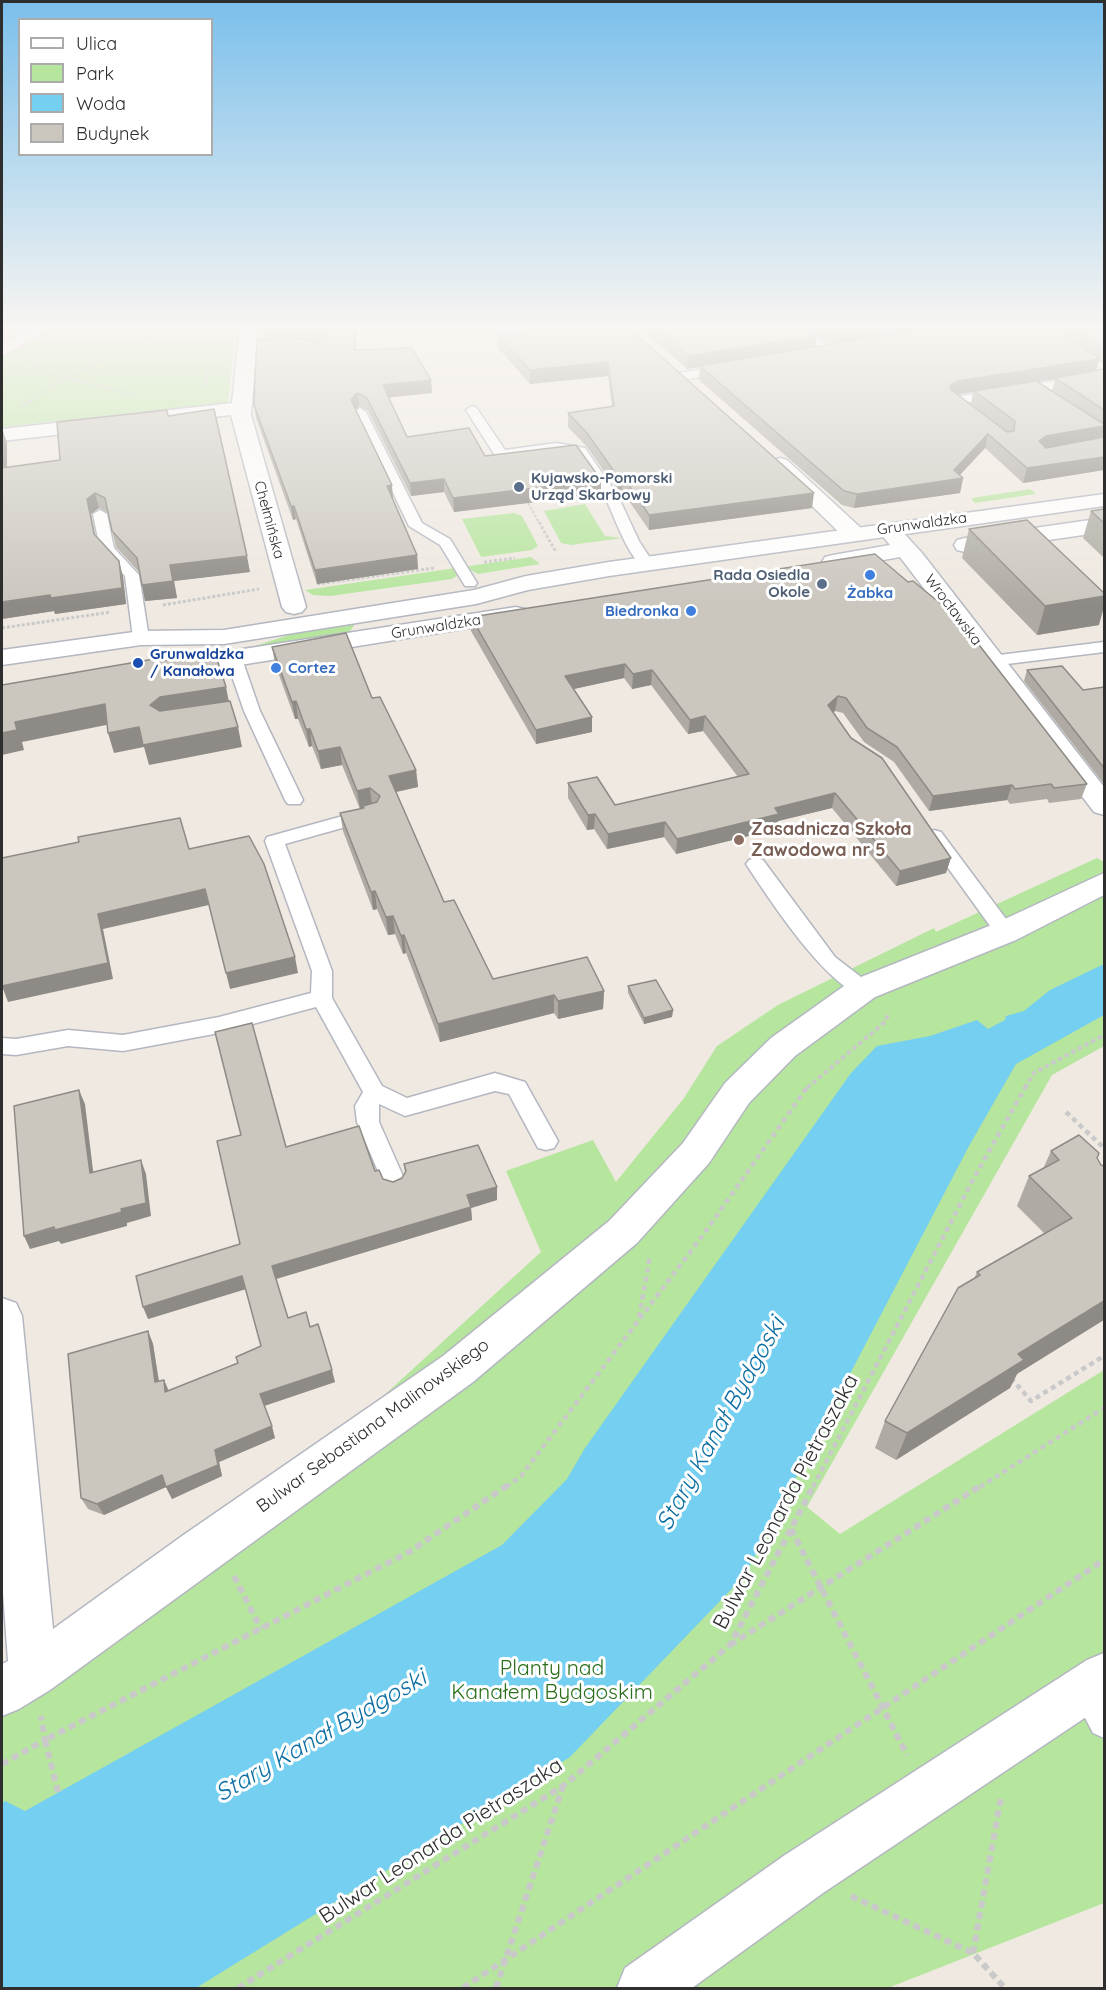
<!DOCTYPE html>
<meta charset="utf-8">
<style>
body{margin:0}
#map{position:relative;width:1106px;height:1990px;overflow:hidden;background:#efe9e1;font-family:Quicksand,sans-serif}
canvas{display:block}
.frame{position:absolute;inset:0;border:3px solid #2e2e2e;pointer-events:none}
.legend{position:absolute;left:18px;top:18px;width:195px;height:138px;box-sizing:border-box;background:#fff;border:2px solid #ababab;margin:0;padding:8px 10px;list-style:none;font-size:18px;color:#2e2e2e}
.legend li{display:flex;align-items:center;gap:12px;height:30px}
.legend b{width:30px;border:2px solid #ababab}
</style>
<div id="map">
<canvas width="1106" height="1990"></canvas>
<div class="frame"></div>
<ul class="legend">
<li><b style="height:8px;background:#fff"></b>Ulica</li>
<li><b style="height:16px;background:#b6e59e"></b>Park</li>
<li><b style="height:16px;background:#75cff0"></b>Woda</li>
<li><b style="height:16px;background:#cbc7bf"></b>Budynek</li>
</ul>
</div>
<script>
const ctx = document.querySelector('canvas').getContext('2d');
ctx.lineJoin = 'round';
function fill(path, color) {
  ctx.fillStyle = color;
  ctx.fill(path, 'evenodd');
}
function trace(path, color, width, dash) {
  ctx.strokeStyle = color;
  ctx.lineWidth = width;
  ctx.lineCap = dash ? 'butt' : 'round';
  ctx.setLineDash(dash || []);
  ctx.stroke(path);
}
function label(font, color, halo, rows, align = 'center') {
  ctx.font = font + ' Quicksand,sans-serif';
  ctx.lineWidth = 6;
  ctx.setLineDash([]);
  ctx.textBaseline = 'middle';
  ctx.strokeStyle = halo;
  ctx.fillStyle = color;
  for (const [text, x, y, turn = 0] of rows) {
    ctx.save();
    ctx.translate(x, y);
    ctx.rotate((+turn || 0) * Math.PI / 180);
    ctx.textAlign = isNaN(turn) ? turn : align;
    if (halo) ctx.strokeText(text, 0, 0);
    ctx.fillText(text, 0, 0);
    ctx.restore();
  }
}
fill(new Path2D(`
 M49,326H236L228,403L2,427V351Z
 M1030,489L1036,494L975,503L972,500V498Z
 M585,504L605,536L623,538L571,545L561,543L544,511Z
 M514,513L522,516L538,546L532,550L481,557L462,519Z
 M531,557L540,564L478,574L469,569V566Z
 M456,568L460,574L452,579L330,596L313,595L305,590Z
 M355,624L348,634L249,648L292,634Z
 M1097,858L1104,862V1046L1052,1075L807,1507L840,1534L1104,1370V1903L888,1988H2V1666L289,1482L541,1252L506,1171L593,1140L616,1182L684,1098L717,1046L778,1005L934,928L936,932Z`), '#b6e59e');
fill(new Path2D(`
 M1104,964V1015L1016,1064L969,1146L745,1575L570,1757L196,1988H2V1803L5,1801L25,1811L502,1545L567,1479L585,1448L851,1073L877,1046L930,1036L977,1020L988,1029L1005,1020L1006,1016L1024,1011L1050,990Z`), '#75cff0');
const lane = new Path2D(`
 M790,326H802L835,353L825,355Z
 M726,365L732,369L730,371L679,381L673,377L679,373Z
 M1104,373V381L965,403L975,412L969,416L949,401L955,397Z
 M472,406L476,407L505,450L556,443L585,448L618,496L639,541L654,564L652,567L647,568C630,564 613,513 605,497C597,482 585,468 576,454L556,451L496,457L466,410Z
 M360,408L366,412L422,523L450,539L477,583L475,586H465L440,545L409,526L354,412Z
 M100,510L107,514L114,548L139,575L149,638L147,641L141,643L133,638L125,576L100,549L93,514Z
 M1104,642V652L991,666L983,661L991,656Z
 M234,654L242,659L260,711L303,800L300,804H288L285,800L244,711L226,659Z
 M368,809L374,811L377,815L374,819L285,844L332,971V998L382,1086L407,1098L495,1073L525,1082L558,1141L554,1148L546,1150L538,1148L509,1094L495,1091L405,1116L379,1104V1122L406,1183L402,1190L394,1193L386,1190L357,1122L355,1106L363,1092L316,1007L219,1033L123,1051L68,1046L16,1055L2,1054V1038L16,1039L68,1030L123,1035L219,1017L311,993L312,971L265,841L267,837Z
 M934,830L941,832L1012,927L1015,932L1012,937H998L925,836Z
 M756,858L763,860L835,957L870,984L873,989L870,994C836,1004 764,891 746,864L749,860Z
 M1086,1673C1106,1683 1106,1715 1104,1738L1093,1733L1070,1689L1075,1678Z`);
const street = new Path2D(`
 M35,326H57L2,356V344Z
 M240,326H258L251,415L306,607L302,612L294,614L286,612L282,607L231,415L2,441V429L232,403Z
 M780,458L787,460L862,529L865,534L862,539H846L773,468L770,464L773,460Z
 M1104,518V532L965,552L957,550L954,545L957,540L965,538Z
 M891,526L899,528L922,553L1104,787V815L1094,812L900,557L833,569L825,567L822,562L825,557L833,555L890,545L880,533L883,528Z
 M516,607L525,609L528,614L525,619L172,676L163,673L159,668L163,663L172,660Z
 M1104,873V895L1016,940L875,997L795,1056L749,1103L709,1163L637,1243L473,1382L50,1690L19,1709L2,1716V1664L8,1661L2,1579V1298L16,1303L22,1316L53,1629L182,1536L443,1356L609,1221L683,1143L725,1083L771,1038L851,981L994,924Z
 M1104,1653V1705L823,1893L692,1988H617L625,1968L785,1855L1087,1660Z`);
const secondary = new Path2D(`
 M1104,494V506L609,576L528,590L476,604L224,644L141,645L2,665V650L141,631L224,630L474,590L526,576L609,562Z`);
trace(lane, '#b4b7c1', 3);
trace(street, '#b4b7c1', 3);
trace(secondary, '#b4b7c1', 3);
trace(new Path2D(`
 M31,362L45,372L134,395
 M206,388L211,326
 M22,407L56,383L174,326
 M528,503L540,524`), '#c9c9c9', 2, [3, 1.5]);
trace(new Path2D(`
 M539,522L556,552
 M484,562L515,558
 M317,584L434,568
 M163,605L259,589
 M2,628L111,612`), '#c9c9c9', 3, [3, 2]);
trace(new Path2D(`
 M807,1088L885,1022L889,1012
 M1025,1088L1034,1073L1104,1035`), '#c9c9c9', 4, [4.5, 3]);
trace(new Path2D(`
 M1066,1112L1104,1148
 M639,1317L650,1256
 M1011,1378L1031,1401L1104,1356
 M506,1487L521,1476L703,1235L808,1086
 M813,1487L975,1176L1026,1086
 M980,1487L1104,1408`), '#c9c9c9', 4.5, [5, 4]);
trace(new Path2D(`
 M791,1529L907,1755
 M234,1576L261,1629
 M730,1645L982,1485
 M2,1764L45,1740L41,1716
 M58,1792L45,1740L409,1552L508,1485
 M851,1896L973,1953L1005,1988
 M973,1953L1001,1797
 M238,1988L563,1786L730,1645L814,1485
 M463,1988L1104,1560
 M496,1988L563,1786`), '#c9c9c9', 6, [7, 4.5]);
fill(lane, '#fff');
fill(street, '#fff');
fill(secondary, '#fff');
const rail = new Path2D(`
 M2,333L13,326`);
trace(rail, '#a3a6b8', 4.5);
trace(rail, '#fff', 3, [8]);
fill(new Path2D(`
 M262,326H357L356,350L431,380L432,393L388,397L407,437L485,456L601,494L454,512L444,492L411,496L368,411L359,406L355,410L393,499H392L417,555L418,569L317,584L296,519L293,520L256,418L254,405L264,340Z
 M524,326H627L812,508L649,530L622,491H618L587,447L568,427V413L612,407L608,376L530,384L498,348V335L529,330Z
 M638,326H804L815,347L829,345L806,326H1104V365L1099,361L1096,371L1104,369V470L1023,483L985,448L960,475L963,478L960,493L854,508L842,505L699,380L700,367L687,369ZM1055,379L1052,391L1038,382L1041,381ZM973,392L971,404L958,394Z
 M168,416L250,572L174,581L177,598L145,601L139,572L116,547L108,513L99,508L91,514L95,535L119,561L123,577L126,604L55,614L54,611L2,619V428L7,443V467L60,460Z
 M1104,509V558L1083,538L1091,511Z
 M969,529L1099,625L1037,635L962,558Z
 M875,554L1087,784L1081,799L1049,803L1047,799L1010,804L1007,800L929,811L894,762L864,742L843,713L835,711L833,713L946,873L896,886L832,808L778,821L777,829L676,854L664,837L607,849L594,829L587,830L568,798V783L615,805L738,777L703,731L688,734L651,685L632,689L624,678L573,689L592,732L536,744L471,631V617Z
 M272,647L372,698L416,770L418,787L396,792L444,902L493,979L604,991L603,1009L558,1019L554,1013L440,1042L406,953L403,954L395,934L388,935L377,909L373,910L343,831L340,813L360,809L342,765L321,769L312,746L309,747L298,719H295L275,664Z
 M1027,670L1083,690L1104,687V784L1024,681Z
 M628,986L673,1010L672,1017L644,1024L628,993Z
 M286,1147L375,1171L383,1179L393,1182L402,1178L405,1173L404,1164L497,1187V1200L471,1208L472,1220L276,1279L288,1318L310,1327L335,1382L264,1406L275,1438L219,1462L222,1476L172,1499L166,1487L104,1515L88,1509L81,1498L148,1331L153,1344L159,1382L164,1380L169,1391L238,1363L261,1346L246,1289L148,1319L240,1244Z
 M1051,1151L1097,1158L1101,1165L1017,1374L1010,1388L896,1460L875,1448L885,1421L974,1279L977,1272L1044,1233L1017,1206L1029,1176L1043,1169Z`), '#afaba4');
fill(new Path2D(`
 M355,326H357L355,363L354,350Z
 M878,326H958L832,347L834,333Z
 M817,336L815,350L687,369L688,356Z
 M1099,359L1095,373L1055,378V379L975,392L974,391L973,392L955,395L948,399L951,385L958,381Z
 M608,362V376L530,384V370Z
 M431,380L432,393L384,398L383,385Z
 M357,393L359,406L352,413L351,400Z
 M1104,426V434L1103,440L1043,450L1039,441L1046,436Z
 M2,428L7,443V483L2,468Z
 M988,434L985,448L956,479L963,478L960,493L854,508L857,494L954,470Z
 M1104,457V470L1023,483L1027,468Z
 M623,476L622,491H618V477Z
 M444,479V492L411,496L410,483Z
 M601,480V494L454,512L453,498Z
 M392,485L393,499H388L387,486Z
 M95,493L99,508L91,514L98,549L87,499Z
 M814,493L812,508L649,530V515Z
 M291,506H294L296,519L293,520Z
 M417,555L418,569L317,584L315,570Z
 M247,556L250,572L174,581L177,598L145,601L142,585L170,565Z
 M119,561L123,577L126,604L55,614L54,611L2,619V602Z
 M1104,596V607L1099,625L1037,635L1045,606Z
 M625,664L624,678L565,691V676Z
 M652,670L651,685L632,689L633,674Z
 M226,687L230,707L155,725L150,705L160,697Z
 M838,696L835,711L825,719L828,705Z
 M296,701L298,719H295L292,702Z
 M105,704L111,724L22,742L24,750L2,755V733L15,722Z
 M705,716L703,731L688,734L690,720Z
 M592,717V732L536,744V730Z
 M139,727H238L242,747L149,765L144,747L114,753L108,733Z
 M306,729H310L312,746L309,747Z
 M340,747L342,765L321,769L318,751Z
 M416,770L418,787L391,793L389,776Z
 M1012,785L1007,800L929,811L933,796Z
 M370,788L372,806H363L364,808L360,809L357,791Z
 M835,793L832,808L778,821L777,829L676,854L677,839L775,808Z
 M595,814L594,829L587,830L588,815Z
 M665,822L664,837L607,849L608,834Z
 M951,858L946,873L896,886L900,871Z
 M205,889L209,905L103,929L113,979L8,1002L2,986L98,914Z
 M375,891L377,909L373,910L371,892Z
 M393,916L395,934L388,935L386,917Z
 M404,935L406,953L403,954L401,936Z
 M295,957L298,973L230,989L226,973Z
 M604,991L603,1009L558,1019V1001Z
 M554,995V1013L440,1042L438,1024Z
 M673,1010L672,1017L644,1024V1018Z
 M79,1090L85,1104L95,1187L90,1173Z
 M141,1160L146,1174L151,1216L127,1223V1226L61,1244L59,1241L30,1249L24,1236L121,1209Z
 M497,1187V1200L471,1208L472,1220L276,1279L272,1266L467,1195Z
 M242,1276L246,1289L148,1319L143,1307Z
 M1104,1301V1320L1017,1374L1010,1388L896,1460L907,1433L1018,1354Z
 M148,1331L153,1344L161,1395L155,1382Z
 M332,1370L335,1382L264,1406L260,1394Z
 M164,1380L169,1392H165Z
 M272,1426L275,1438L219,1462L222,1476L172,1499L166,1487L104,1515L97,1504L215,1450Z`), '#8e8b86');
const building = new Path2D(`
 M262,326H355L354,350L412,348L431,380L383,385L407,437L469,428L485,456L576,445L601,480L453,498L444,479L410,483L367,398L357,393L351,400L392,485L387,486L417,555L315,570L294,506H291L254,405L255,377L257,340L306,339L320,343L329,337L307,328L262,330Z
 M538,326H627L814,493L649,515L623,476L618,477L587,433L568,413L614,406L608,362L530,370L498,335L540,329Z
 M654,326H804L817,336L688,356Z
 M824,326H878L834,333Z
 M940,326H1054L1099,359L958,381L951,385L950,389L1007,432L1014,431L1015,421L974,391L1036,381L1104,424V426L1046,436L1039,441L1046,448L1104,437V457L1027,468L988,434L954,470L963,478L857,494L844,491L700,366Z
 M1072,326H1104V349Z
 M1104,369V410L1055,378Z
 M214,409L247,556L170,565L173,581L142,585L137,558L112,531L105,498L95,493L87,499L94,534L119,561L122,588L51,598L50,595L2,602V428V468L60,460L57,422L167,410L168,416Z
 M1104,509V523L1091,511Z
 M1027,520L1104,593V596L1045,606L969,529Z
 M875,554L908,582L913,581L946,608L969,632L1087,784L1054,788L1051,784L1015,789L1012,785L933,796L897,747L867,728L846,698L838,696L828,705L851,738L882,758L951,858L900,871L835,793L775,808L779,814L677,839L665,822L608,834L595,814L588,815L568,783L597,777L615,805L749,774L705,716L690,720L652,670L633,674L625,664L565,676L592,717L536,730L471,617Z
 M346,633L372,698L380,697L416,770L389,776L444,902L454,900L493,979L587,957L604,991L558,1001L554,995L438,1024L404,935L401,936L393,916L386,917L375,891L371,892L340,813L364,808L363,806L377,802L380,796L370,788L357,791L340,747L318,751L310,729H306L296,701L292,702L272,647Z
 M215,653L226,687L160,697L150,705L160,711L230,701L238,727L143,745L139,727L108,733L105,704L15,722L17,730L2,733V685L160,658L161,661Z
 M1062,666L1083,690L1104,687V768L1027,670Z
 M180,818L189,849L249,836L264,864L295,957L226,973L205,889L98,914L108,963L2,986V858L79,842L78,837Z
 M656,980L673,1010L644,1018L628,986Z
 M252,1023L286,1147L359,1126L375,1171L379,1170L383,1179L393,1182L402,1178L406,1171L404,1164L478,1145L497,1187L467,1195L471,1207L272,1266L288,1318L306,1312L310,1327L318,1324L332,1370L260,1394L272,1426L215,1450L218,1465L166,1487L162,1475L97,1504L81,1498L68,1354L148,1331L155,1382L164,1380L165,1392L238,1363L236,1357L261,1346L242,1276L143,1307L136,1276L240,1244L217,1141L241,1135L215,1032Z
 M79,1090L90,1173L141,1160L146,1203L121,1209L122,1212L55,1230L54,1227L24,1236L14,1106Z
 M1079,1135L1099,1153L1097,1158L1101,1165L1104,1166V1301L1018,1354L1024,1360L907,1433L885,1421L958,1288L980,1275L977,1272L1072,1218L1029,1176L1059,1160L1051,1151Z`);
fill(building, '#cbc7bf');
trace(building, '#8e8b86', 1.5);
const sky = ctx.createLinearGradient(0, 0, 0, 605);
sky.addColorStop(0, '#7abfeb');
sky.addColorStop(0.54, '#f8f5f2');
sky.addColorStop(1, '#f8f5f200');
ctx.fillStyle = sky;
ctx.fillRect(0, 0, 1106, 605);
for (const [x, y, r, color] of [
 [519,487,6,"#5c6f8a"],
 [870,575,6,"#3f7fe0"],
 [822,584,6,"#5c6f8a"],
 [691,611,6,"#3f7fe0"],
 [138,663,6,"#1a4fb4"],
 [276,668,6,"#3f7fe0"],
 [739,840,6,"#8d6e63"]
]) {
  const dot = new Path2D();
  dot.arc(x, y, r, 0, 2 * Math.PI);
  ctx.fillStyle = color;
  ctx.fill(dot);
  trace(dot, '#fff', 2);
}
label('bold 15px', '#4e5e75', '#fff', [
 ["Kujawsko-Pomorski",531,478],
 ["Urząd Skarbowy",531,495],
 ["Rada Osiedla",810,575,"right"],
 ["Okole",810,592,"right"]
], 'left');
label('15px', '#2e2e2e', '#fff', [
 ["Chełmińska",269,520,75],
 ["Grunwaldzka",922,524,-8],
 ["Wrocławska",953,610,53],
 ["Grunwaldzka",436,627,-9]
]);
label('bold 15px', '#366cbe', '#fff', [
 ["Żabka",870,593],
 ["Biedronka",679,611,"right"],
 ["Cortez",288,668,"left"]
]);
label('bold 15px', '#164399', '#fff', [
 ["Grunwaldzka",150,654],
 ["/ Kanałowa",150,671]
], 'left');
label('bold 18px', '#785e54', '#fff', [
 ["Zasadnicza Szkoła",751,830],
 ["Zawodowa nr 5",751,851]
], 'left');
label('18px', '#2e2e2e', '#fff', [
 ["Bulwar Sebastiana Malinowskiego",373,1426,-36]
]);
label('21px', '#2e2e2e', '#fff', [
 ["Bulwar Leonarda Pietraszaka",786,1502,-62],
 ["Bulwar Leonarda Pietraszaka",441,1841,-33]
]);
label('21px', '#2c6e1b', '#fff', [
 ["Planty nad",552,1669],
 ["Kanałem Bydgoskim",552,1693]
]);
label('italic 24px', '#0d6fa3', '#fff', [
 ["Stary Kanał Bydgoski",721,1424,-61],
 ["Stary Kanał Bydgoski",321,1736,-30]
]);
</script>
